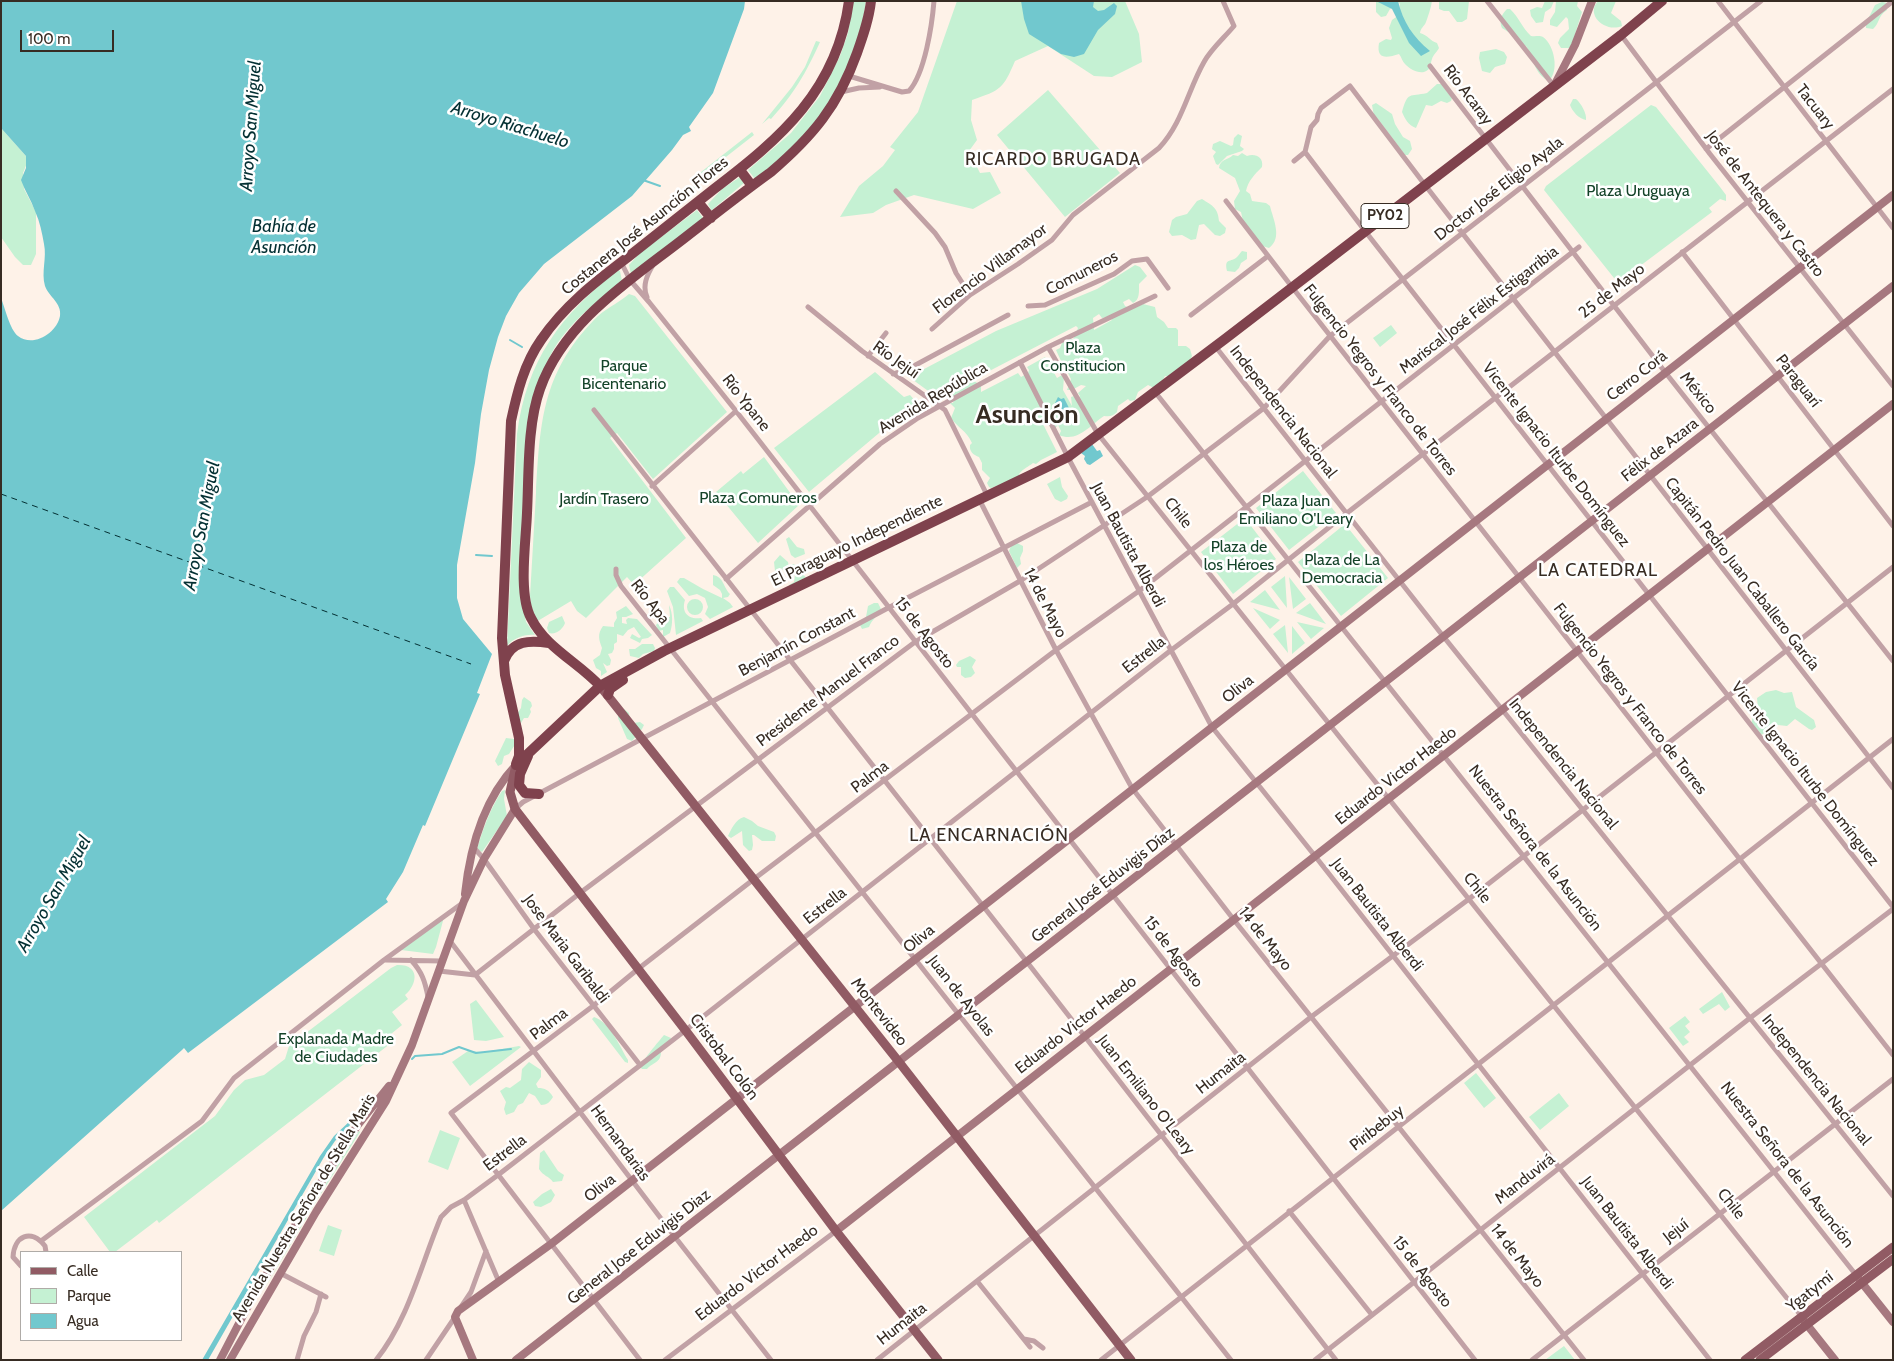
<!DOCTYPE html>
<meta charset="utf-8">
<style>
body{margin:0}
#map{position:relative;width:1894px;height:1361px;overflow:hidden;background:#fef2e8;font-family:Cabin,sans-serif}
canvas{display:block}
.frame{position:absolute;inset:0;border:2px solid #372c23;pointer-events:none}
.legend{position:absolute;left:20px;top:1251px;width:162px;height:90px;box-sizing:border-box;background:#fff;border:1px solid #afaba7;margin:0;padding:6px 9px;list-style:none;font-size:15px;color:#372c23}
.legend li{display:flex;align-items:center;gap:10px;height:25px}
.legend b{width:25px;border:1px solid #afaba7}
.scale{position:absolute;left:20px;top:30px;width:94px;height:22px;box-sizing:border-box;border:2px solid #372c23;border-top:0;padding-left:6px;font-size:15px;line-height:18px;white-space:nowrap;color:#372c23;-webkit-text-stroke:4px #fff;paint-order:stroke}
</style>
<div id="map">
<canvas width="1894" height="1361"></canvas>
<div class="frame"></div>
<ul class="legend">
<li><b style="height:6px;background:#915b64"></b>Calle</li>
<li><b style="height:14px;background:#c5f1d3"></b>Parque</li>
<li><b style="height:14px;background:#71c8ce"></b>Agua</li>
</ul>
<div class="scale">100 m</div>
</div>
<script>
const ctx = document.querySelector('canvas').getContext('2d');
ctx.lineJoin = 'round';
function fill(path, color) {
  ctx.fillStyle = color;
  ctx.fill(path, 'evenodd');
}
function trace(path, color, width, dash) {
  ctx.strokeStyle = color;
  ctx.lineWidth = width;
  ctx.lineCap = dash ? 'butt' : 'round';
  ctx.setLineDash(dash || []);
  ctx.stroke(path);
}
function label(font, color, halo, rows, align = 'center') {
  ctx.font = font + ' Cabin,sans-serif';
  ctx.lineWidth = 5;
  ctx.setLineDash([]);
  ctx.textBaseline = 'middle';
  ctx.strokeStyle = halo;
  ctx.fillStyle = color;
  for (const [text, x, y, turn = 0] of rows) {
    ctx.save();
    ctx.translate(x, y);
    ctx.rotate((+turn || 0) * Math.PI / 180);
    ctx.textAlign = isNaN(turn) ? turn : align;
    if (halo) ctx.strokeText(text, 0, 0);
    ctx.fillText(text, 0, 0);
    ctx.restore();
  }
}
fill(new Path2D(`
 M853,1H866C860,49 834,108 799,142C786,155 769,167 755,179L748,170L791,133L820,96L840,56L848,33Z
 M957,1H1125L1139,34L1142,62L1112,77L1094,76L1048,46L1015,61C1003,89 1001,90 972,100L971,120L977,140L969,151L980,173L990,172L1001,193L973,209L914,195L886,205L873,213L840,217L859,186L883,166L895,150L890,147L918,112Z
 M1376,1H1432C1431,8 1428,16 1426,22C1424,27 1421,27 1420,33C1428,35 1430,41 1437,43L1439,48C1437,52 1433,55 1432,59C1431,61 1431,64 1430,67C1425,77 1411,71 1405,64C1402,61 1402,58 1399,54C1387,58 1376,60 1379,43L1386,39L1391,40L1392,38L1389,28L1392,20L1399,15L1400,4L1398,2L1390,9L1386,16L1381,17L1376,12Z
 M1439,1H1469L1467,19L1462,22H1457L1449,11H1444L1439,9Z
 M1545,1H1554L1551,8L1545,12L1543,22L1536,23L1531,16L1530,10L1537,7L1542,8Z
 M1556,1H1578L1577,6L1582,12L1572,44L1569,48H1561L1558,43L1560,38L1569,29L1568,19L1566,17L1557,27L1550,25V20L1555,12Z
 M1598,1H1616L1611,13L1621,21L1622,26C1605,33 1585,15 1598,1Z
 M1882,2L1887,3V10C1877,17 1880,23 1873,29L1866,28V23L1875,5Z
 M1507,9H1510C1519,17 1522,28 1531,36C1536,37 1539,35 1543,37C1555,46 1559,71 1549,81C1535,75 1533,58 1526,46L1521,45L1513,35L1502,28C1499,21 1501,15 1507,9Z
 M816,41L820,42C806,73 794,94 771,119L769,118L762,124L792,87L805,67Z
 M1496,49L1504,52L1507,57L1505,64L1495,67L1490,73L1482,71L1479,58L1480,52Z
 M1437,84H1441L1452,98L1451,101L1447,103L1441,101L1432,106L1426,105L1416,128C1408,125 1405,119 1402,112C1408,91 1409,97 1427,93Z
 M1048,90L1120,173L1065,217L997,135Z
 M1573,99H1576C1581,103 1587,114 1586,120C1579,119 1572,111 1570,105Z
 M1376,103L1392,114L1395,124L1403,137L1410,141L1412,149L1408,155H1405L1378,119L1374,116L1372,105Z
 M1651,105L1656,107L1720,187L1726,195V201L1720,199L1709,208L1712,212L1620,281L1614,278L1544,190L1546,186Z
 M1,128L26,156L27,163L23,173L24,189L36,212V254L31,265H23L15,257L1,237Z
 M752,132L754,135L699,178L690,199L695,182L701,172Z
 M1238,134L1242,136L1240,146L1244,149L1242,151L1227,156L1218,165L1216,164L1213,156L1216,152L1212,149L1213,144L1220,141L1231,146L1233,145L1234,138Z
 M1242,153L1247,156C1255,153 1264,157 1262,167C1255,174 1248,181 1246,191L1250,194L1252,201L1266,203L1270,206C1273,219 1283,238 1269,248L1259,245L1243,221L1241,212L1235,209L1234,201L1240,191L1235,178L1219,168C1220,159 1228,160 1233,155L1238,156Z
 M740,177L744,183L712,210H711L708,204L722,189Z
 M1202,199C1213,206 1218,208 1219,221L1226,228L1225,233L1220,236L1215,235L1204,224L1199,225L1196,239L1191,240L1182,235L1172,236L1169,232L1172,220L1176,217L1187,214L1197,201Z
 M697,210L703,218L631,274L629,265L640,253Z
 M1242,251L1247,252V259L1241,263L1239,268L1235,272L1227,271C1224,257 1231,263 1237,257C1239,255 1240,253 1242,251Z
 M1135,265L1140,267L1147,276L1139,284C1139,291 1140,300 1133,303L1129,299L1123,302L1125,306L1132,309L1143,304L1155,307L1157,317L1164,322L1168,328H1176L1178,330V346H1186L1190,349L1192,356L1190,360L1168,376H1165L1161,384L1154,388L1148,385L1138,392L1135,400L1130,401L1128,399L1118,406L1117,412C1113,416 1110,417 1104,416C1090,425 1078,443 1059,435L1061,431L1058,425L1055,428L1046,412L1041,420L1057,452L1041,460L1036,464L1033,463C1028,467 1024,468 1019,474L1020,477L991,488L989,487L987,483L990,478L982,470V463L979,457C974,455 969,452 970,445L972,443C966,430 958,428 951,418L955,408L950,403H953L955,396H947L943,394L939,398H934L931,393L909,377L996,331L1097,289ZM1099,314L1102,318L1109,317L1112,320L1094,330L1093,318ZM1076,326L1078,328L1073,340L1069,338L1062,343L1060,348L1056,350L1061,361V365L1065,367L1071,379L1067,390H1072L1081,385L1086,386L1078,393L1080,396L1078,400L1074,396L1071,397L1072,406L1063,390L1064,377L1062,375L1057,378L1045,357L1027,367L1029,370L1028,373L1021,377L1018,373L981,392V385L972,380Z
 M618,270L620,271L622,281C601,298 578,316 562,337C550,352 543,372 536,389L522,600L526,622L535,635C524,634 514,638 507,646L517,434C527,359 560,316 618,270Z
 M629,294L635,296L727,412L653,479L617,433L610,438L686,538L636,583L635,586L627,577L586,618L577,611L571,601L536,622L531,605L530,596C532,562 534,528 536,493C540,424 542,374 593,321C605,308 616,305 629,294Z
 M1391,325L1397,333L1380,347L1373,338Z
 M875,372L904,397L910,395L919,405L891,423L809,492L774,448Z
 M764,457L799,505L758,543L716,492L741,471L743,474Z
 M1303,471L1336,513L1289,550L1256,508Z
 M1060,477L1062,487L1068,496L1067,499L1061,502L1055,499L1047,484Z
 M1245,518L1276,559L1233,594L1201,552Z
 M1345,524L1388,578L1341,616L1298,562Z
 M789,537L797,547L804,549L805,554L795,558L791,555L786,539Z
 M1017,543L1023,546V551L1020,558L1021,564L1017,568L1009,551L1011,546Z
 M780,555L788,562L789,567L793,564L797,566L806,578L790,587L789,585L794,582L795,575L789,577L781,568L780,572L783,576L780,577L775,571L774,562Z
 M713,575C724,577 723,587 730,594L728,597L723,598L730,603L733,607L710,619L705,614L708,607L705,598L697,594L689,596L677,582L680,578H684L703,589L722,598V592V594L720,590L713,585Z
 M1285,576L1287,608L1271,587Z
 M1289,577L1306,599L1293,609Z
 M670,587H674L685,600C681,612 688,620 701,618L703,621L676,635L673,607L667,591Z
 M1265,590L1280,610L1250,602Z
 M687 607a8 8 0 1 1 16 0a8 8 0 1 1-16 0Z
 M874,603H878L881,609C878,616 872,619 869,627L862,629L860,625L866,617L868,606Z
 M1310,603L1326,624L1296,613Z
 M669,605C673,613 673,624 670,633L663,637V630L658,631L656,625L662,617H670Z
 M626,606L633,614L626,617H622V623L627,624L626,620L628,618L637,619L652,635L648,638L642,639L640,643L630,638L632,634L639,638L641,637L634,627L628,630L623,636L617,634V642L614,644V649L612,653L608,654L611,660L610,665L607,666L603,663L607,672L601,676V671L596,668L593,660L600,655L602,648C599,640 597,634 603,626L614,627V623L617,618L616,612Z
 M1253,608L1280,620L1270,629Z
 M562,616L565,623C563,629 556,635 549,633L547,628L549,622Z
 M1297,622L1324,628L1311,639Z
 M1285,625L1288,653L1273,634Z
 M1292,626L1305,643L1292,654Z
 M642,644H653L655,648L654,651L643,654L639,658L630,656L629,649H635Z
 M970,656L976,660L972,667L975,673L971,677L965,678L961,675V667H957L956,665L959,661Z
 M1776,690L1784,693L1792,692L1796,707L1814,720L1816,727L1812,730L1809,729L1795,719L1787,726L1778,725L1761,735L1751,725L1753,715L1758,709L1757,698L1766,692Z
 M524,697L531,702L532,706L530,709L531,712L528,718H524L521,723L517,714L521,708L522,700Z
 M624,709L629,713L630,721L634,723L640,722L644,725L642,729L632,741L627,739L618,718V715Z
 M506,738L514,739L516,743L509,754L504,756L502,764L498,766L495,761Z
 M505,790L504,799L507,816L482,852L477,849C483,829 490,809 502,791Z
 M744,817L752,821L758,826L774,832L776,836L775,841H762L754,835H752L753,845L752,850L749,851L743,845L742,831L731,838L728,836C732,828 735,820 744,817Z
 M444,917L436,947L433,954L401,950Z
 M397,965C420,964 418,984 405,995L408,999L392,1012L402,1025L391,1034L395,1040L159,1223L157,1220L115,1252H110L84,1217L215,1116L234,1090L245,1080L264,1075L285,1059L289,1046L391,968Z
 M1722,992L1730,1007L1725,1011L1719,1004L1703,1014L1699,1009Z
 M476,1000L504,1037L486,1041L474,1040L470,1004Z
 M1685,1016L1690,1022L1685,1026L1690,1032L1684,1037L1689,1042L1683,1046L1669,1028Z
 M594,1017C610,1022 620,1047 628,1060V1063L625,1062L595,1023L592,1019Z
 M664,1035L671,1038L670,1042L661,1052C661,1063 653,1062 647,1069H642L640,1067C642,1061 659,1041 664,1035Z
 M519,1046L521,1047L470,1086L452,1062L468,1051L485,1052Z
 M529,1062L541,1070V1077L536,1084L538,1088C545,1088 549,1090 553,1097C550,1102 547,1105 541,1105L535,1096L529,1093L523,1103L518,1105L514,1112L506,1115L504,1109L506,1102L500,1091L506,1087L510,1088L521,1080L522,1069Z
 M1476,1073L1496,1098L1484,1108L1464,1083Z
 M1559,1093L1569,1106L1540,1130L1529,1117Z
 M440,1130L460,1138L448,1170L428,1162Z
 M359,1131L360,1132L317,1200L259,1298L316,1199Z
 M544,1150L558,1171L564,1175L562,1181L553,1182C549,1176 543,1176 539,1169L540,1153Z
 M551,1189L555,1195L551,1202L541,1207L535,1206L533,1202L542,1194Z
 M328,1225L342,1230L334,1256L319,1251Z
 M1564,1346L1575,1360H1545Z`), '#c5f1d3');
fill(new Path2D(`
 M1,1H745L744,9L713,93L689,127L691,131L683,135L672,150L632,196L544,264L519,293L506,316L498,337L489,370L481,414L475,463L457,565V598L463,619L492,654L477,693L480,694L425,826L423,825L403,872L386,899L388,902L188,1053L184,1048L182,1050L1,1211V298C5,308 10,330 18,336C33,348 57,333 60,316C62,303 49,297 45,286C41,272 47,258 44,244C42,233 40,222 35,211C31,200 25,191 21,180L26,168V156L1,128Z
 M1021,1H1094L1093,7L1098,11L1104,10L1114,3L1117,6L1115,14L1098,30L1084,54L1074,57L1061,54L1029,34L1024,19Z
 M1376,1H1398C1403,22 1413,37 1430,51L1421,56L1409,43L1392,9Z
 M1058,397L1061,399L1064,398L1073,416L1070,422L1064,421L1055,403Z
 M1092,444L1097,451L1100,450L1103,456L1090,465L1087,464L1084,459L1085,456L1081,453Z
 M350,1121L352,1123L335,1141L324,1157L208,1360H202L320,1156L334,1136Z`), '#71c8ce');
trace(new Path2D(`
 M643,180L660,186
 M510,340L522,347
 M476,555L492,556
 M412,1059L415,1056L442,1054L459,1047L476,1053L511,1049`), '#71c8ce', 2);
trace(new Path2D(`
 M1,494L471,664`), '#043033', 1, [6, 5]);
trace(new Path2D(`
 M1487,1L1554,86
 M1718,1L1893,228
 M1621,35L1710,154L1893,386
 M1430,66L1665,372L1893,661
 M849,76L902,92L909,91C925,73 932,25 934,1
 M841,92L859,88L880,87
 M1706,149L1893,1
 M1305,152L1365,231L1893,907
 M1294,161L1305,152L1311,127L1317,120L1318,114L1321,108L1350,86L1425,185L1893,788
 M896,191L935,233L945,247L956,273L970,295
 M1226,201L1292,287L1893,1055
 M1682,252L1893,526
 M621,262L630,280L649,302L736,411L1475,1360
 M647,297C642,286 647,275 653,265
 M1028,306L1045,305L1114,274L1132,261L1147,259L1168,288
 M808,307L862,351L945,410L987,495
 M1191,315L1268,256
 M932,329L970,295L1018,264L1052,240L1073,215L1159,148C1182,124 1188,90 1204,62C1211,49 1224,38 1234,26L1223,1
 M1215,346L1443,636L1893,1196
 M1048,347L1098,434L1802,1317
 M868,356L886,333
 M1020,362L1071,463L1212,727L1315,856L1710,1360
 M893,374L910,368L1008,315
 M1155,392L1856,1275
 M594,410L1027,962L1336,1360
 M652,486L736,411
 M979,499L1056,650L1132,788L1234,920L1584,1360
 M616,569V575L621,586L1231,1360
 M726,579L880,444L918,418L1048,347L1155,296
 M515,809L523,802L888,608L1092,502
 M474,848L484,859L534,929L640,1065
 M450,941L675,1237L771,1360
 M385,960L442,961
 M411,960C422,972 425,981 428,997
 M439,971L475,975L580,893L915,642L1020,581L1147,497L1197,459L1264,408L1330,336L1761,1
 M464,1200L499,1282
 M1289,1211L1372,1315
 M41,1241L202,1121L234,1078L384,960L464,902
 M21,1266L13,1257C14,1236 31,1228 45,1246L46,1252
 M280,1273L326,1297
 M977,1281L1030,1347
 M461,1307L471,1292L486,1251
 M1024,1339L1034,1341L1043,1348
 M297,1360L304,1336L316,1312L321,1294
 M376,1360C409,1319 421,1264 441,1217L451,1207L464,1200L498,1175L691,1026L1170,651L1233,604L1347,513L1893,89
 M426,1360L455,1317
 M640,1360L451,1113L593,1006L638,969L754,879L1056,650L1139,591L1579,247
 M665,1360L836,1231
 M877,1360L1311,1017L1469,899L1893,567
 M1101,1360L1893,739
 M1315,1360L1750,1018L1893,909
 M1532,1360L1893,1079`), '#c1a1a5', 5);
trace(new Path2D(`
 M1556,82L1575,45L1592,1
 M465,894C470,847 483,800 516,765
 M836,1231L1893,404
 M1858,1278L1893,1322
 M1804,1321L1835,1360
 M220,1360L248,1306L313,1195L357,1126L389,1086
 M230,1360L316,1212L386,1101L412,1045L464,901L484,859L515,809
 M473,1360L455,1317L458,1311L551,1244L1893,195
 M516,1360L1893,286`), '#a6787f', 8);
trace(new Path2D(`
 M600,686L899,1062L1131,1360
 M516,765L510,792L515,809L689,1035L836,1231L938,1360
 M1745,1360L1893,1247
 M1760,1360L1893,1259`), '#915b64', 9);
trace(new Path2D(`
 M740,170L752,186
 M698,202L711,218
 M504,661C512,640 530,640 549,643
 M600,686C578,662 546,648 531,618C518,594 526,541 527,513C529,475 527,425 540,389C563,324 626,283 678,243C709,219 739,195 771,172C813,136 838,106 857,53C863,36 869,19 871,1
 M608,695L610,689L623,680
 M528,756L520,774L519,785L525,793L539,794
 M516,764L519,756V738L505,675L502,638L511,421C517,393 524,364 541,340C564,306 595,282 628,257C657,234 685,212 714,189C781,138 837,90 849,1
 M516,765L600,686L664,651L1068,457L1225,339L1621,35L1662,1`), '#7f424d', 10);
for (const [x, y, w] of [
 [1385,216,48]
]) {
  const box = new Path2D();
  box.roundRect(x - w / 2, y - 12.5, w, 25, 4);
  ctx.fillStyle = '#fff';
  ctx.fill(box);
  trace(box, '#372c23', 1);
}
label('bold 15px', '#372c23', null, [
 ["PY02",1385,216]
]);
label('16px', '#372c23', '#fff', [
 ["Río Acaray",1468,95,53],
 ["Tacuary",1815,107,52],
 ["Doctor José Eligio Ayala",1499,189,-38],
 ["José de Antequera y Castro",1765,204,52],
 ["Costanera José Asunción Flores",645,226,-39],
 ["Florencio Villamayor",990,269,-37],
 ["Comuneros",1082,273,-27],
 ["25 de Mayo",1612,291,-38],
 ["Mariscal José Félix Estigarribia",1479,310,-38],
 ["Río Jejuí",896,360,35],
 ["Cerro Corá",1637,376,-38],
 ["Fulgencio Yegros y Franco de Torres",1380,380,52],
 ["Paraguarí",1798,381,52],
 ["México",1698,393,51],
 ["Avenida República",933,398,-31],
 ["Río Ypane",746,403,52],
 ["Independencia Nacional",1283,412,52],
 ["Félix de Azara",1660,450,-38],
 ["Vicente Ignacio Iturbe Domínguez",1556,455,52],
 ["Chile",1178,513,51],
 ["El Paraguayo Independiente",857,541,-26],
 ["Juan Bautista Alberdi",1128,545,62],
 ["Capitán Pedro Juan Caballero García",1742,574,52],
 ["Río Apa",650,602,52],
 ["14 de Mayo",1045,603,63],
 ["15 de Agosto",924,633,52],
 ["Benjamín Constant",797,642,-28],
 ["Estrella",1144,655,-38],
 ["Oliva",1238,689,-38],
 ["Presidente Manuel Franco",828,691,-37],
 ["Fulgencio Yegros y Franco de Torres",1630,699,52],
 ["Independencia Nacional",1563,764,51],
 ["Vicente Ignacio Iturbe Domínguez",1805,774,52],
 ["Eduardo Victor Haedo",1396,776,-38],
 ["Palma",870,777,-37],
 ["Nuestra Señora de la Asunción",1535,848,52],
 ["General José Eduvigis Díaz",1103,885,-38],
 ["Chile",1477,888,51],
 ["Estrella",825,906,-38],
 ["Juan Bautista Alberdi",1377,915,52],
 ["Oliva",919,939,-39],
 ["14 de Mayo",1265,939,52],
 ["Jose Maria Garibaldi",566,949,53],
 ["15 de Agosto",1173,952,52],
 ["Juan de Ayolas",961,996,52],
 ["Montevideo",879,1012,52],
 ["Palma",549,1024,-37],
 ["Eduardo Victor Haedo",1076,1025,-38],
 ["Cristobal Colón",724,1057,53],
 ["Humaita",1221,1073,-38],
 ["Independencia Nacional",1816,1080,51],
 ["Juan Emiliano O'Leary",1146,1095,52],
 ["Piribebuy",1377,1128,-38],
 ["Hernandarias",620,1143,54],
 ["Estrella",505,1153,-37],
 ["Nuestra Señora de la Asunción",1787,1165,52],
 ["Manduvirá",1525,1179,-38],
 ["Oliva",600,1188,-38],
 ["Chile",1731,1204,51],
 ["Avenida Nuestra Señora de Stella Maris",304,1208,-59],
 ["Jejuí",1676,1231,-38],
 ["Juan Bautista Alberdi",1627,1233,52],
 ["General Jose Eduvigis Diaz",639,1247,-38],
 ["14 de Mayo",1517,1256,52],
 ["15 de Agosto",1422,1272,52],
 ["Eduardo Victor Haedo",757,1273,-37],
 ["Ygatymí",1810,1292,-38],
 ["Humaita",902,1324,-38]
]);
label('16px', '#144329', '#fff', [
 ["Plaza Uruguaya",1638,191],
 ["Plaza",1083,348],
 ["Constitucion",1083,366],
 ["Parque",624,366],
 ["Bicentenario",624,384],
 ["Plaza Comuneros",758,498],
 ["Jardín Trasero",604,499],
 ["Plaza Juan",1296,501],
 ["Emiliano O'Leary",1296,519],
 ["Plaza de",1239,547],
 ["los Héroes",1239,565],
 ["Plaza de La",1342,560],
 ["Democracia",1342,578],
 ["Explanada Madre",336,1039],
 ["de Ciudades",336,1057]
]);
label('italic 18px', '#043033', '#fff', [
 ["Arroyo Riachuelo",510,125,17],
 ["Arroyo San Miguel",251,126,-86],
 ["Bahía de",284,227],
 ["Asunción",284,248],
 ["Arroyo San Miguel",202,526,-79],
 ["Arroyo San Miguel",54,894,-60]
]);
ctx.letterSpacing = '1px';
label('18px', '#372c23', '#fff', [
 ["RICARDO BRUGADA",1053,160],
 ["LA CATEDRAL",1598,571],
 ["LA ENCARNACIÓN",989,836]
]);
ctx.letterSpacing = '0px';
label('bold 26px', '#372c23', '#fff', [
 ["Asunción",1027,415]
]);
</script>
